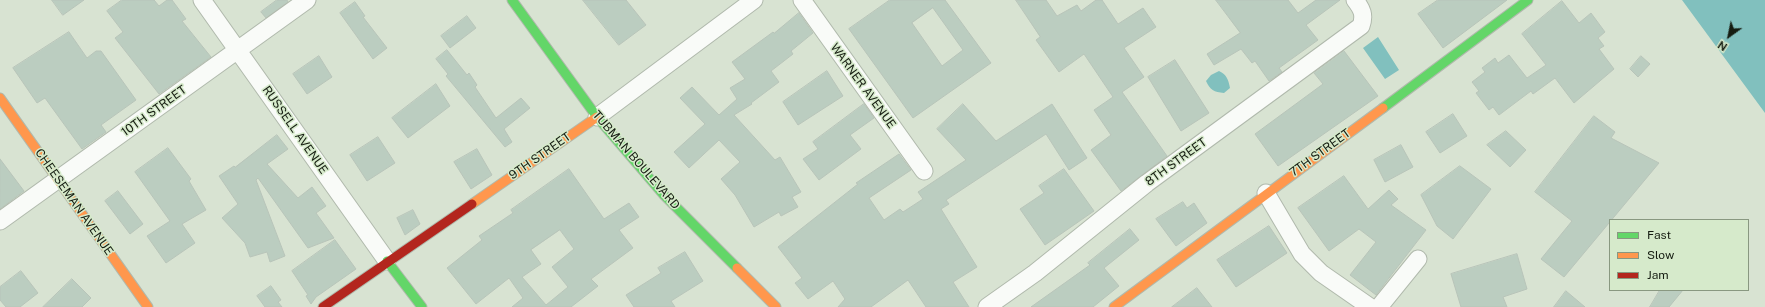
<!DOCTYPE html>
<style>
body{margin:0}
#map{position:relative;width:1765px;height:307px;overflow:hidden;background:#d8e3d2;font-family:"Public Sans",sans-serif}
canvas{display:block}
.legend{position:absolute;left:1609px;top:219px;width:140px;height:72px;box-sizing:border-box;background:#d6eacb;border:1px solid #899881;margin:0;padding:5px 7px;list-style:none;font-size:12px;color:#151c11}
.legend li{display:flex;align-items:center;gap:8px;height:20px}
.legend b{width:20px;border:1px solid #899881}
.north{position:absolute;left:1709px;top:16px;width:40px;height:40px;-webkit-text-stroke:3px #d6eacb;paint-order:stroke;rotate:213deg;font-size:11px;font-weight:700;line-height:16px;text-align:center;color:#151c11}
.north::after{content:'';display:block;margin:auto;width:14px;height:18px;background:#151c11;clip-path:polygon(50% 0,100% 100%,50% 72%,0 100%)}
</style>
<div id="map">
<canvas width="1765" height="307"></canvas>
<ul class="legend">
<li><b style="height:5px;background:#63d668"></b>Fast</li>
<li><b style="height:5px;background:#ff974d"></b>Slow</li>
<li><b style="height:5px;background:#b3261e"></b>Jam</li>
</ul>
<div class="north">N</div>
</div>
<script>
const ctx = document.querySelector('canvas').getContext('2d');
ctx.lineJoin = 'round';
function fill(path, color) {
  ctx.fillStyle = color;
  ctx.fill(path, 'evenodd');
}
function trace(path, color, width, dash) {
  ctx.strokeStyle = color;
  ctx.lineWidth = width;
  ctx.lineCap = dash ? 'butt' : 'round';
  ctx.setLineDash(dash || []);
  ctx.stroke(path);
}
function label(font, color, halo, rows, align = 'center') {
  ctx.font = font + ' "Public Sans",sans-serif';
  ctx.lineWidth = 3;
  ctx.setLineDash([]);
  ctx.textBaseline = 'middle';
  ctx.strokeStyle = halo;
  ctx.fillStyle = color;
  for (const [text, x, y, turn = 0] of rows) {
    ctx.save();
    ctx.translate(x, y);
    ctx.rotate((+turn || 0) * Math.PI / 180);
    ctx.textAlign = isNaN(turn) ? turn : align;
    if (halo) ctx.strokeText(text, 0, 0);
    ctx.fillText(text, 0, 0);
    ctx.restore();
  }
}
fill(new Path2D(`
 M1682,0H1765V113Z
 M1378,37L1399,70L1385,79L1363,48Z
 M1219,71C1227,75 1228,79 1230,88L1224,93C1214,92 1210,90 1206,81L1211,75Z`), '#81c0be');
const building = new Path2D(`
 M52,0H84L63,15Z
 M122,0H154L159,6L167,0H172L186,19L182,21L211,57L159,94L115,38L123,32L107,11Z
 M277,0H287L288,2L266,18L261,12Z
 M583,0H626L646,25L619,45Z
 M890,0H945L991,63L913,118L849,29ZM933,8L963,50L942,66L912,23Z
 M1016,0H1046L1057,16L1077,5L1081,11L1096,0H1102L1118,24L1143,8L1156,27L1124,48L1144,77L1122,92L1167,156L1121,191L1091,150L1111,135L1094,110L1113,97L1084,54L1059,72L1036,40L1040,37Z
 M1216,0H1288L1298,13L1316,0H1340L1306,25L1318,40L1279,68L1282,72L1269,81L1255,61L1252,63L1241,49L1214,65L1207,54L1240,33Z
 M1438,0H1507L1443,48L1418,14Z
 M1562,1L1579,23L1591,13L1605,32L1598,38L1604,46L1599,49L1614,69L1574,103L1555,78L1533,94L1531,91L1499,115L1493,107L1489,110L1476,93L1479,91L1472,82L1485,72L1482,68L1495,58L1498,63L1509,55L1527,78L1546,65L1522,34Z
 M355,2L365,16L363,17L387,48L373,59L340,13Z
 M799,13L813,33L791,51L793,54L771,71L779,82L751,103L752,104L734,115L775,160L780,157L801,192L792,197L798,207L781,216L779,212L754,227L735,195L721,179L740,162L719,140L689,168L674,152L705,124L680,98L692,87L719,115L737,99L730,88L745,79L732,62L773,32L774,33Z
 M467,16L476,28L450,48L441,36Z
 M69,32L87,58L96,51H101L136,100L101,125L106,132L82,149L45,98L37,103L13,68Z
 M447,50L467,75L469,73L477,85L475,87L496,118L521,98L530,108L504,129L512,142L505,147L446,76L448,74L436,59Z
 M1344,51L1378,96L1278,166L1255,134L1323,84L1314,73Z
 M319,56L332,77L307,94L293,74Z
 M1641,56L1650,64L1638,77L1630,69Z
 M1175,60L1209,113L1181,131L1148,77Z
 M827,71L843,96L798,125L783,102Z
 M436,84L450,106L408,138L392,118Z
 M864,104L874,118L850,135L861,149L819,180L803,159L818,149L813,142Z
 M963,104L996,141L1052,104L1087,158L1069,170L1046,134L946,200L949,204L941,209L977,267L953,282L969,307H926L908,280L871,307H838L845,299L833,281L808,299L795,283L802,278L778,247L858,184L856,183L899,154L911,170L869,198L884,220L900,209L903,212L923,199L918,192L966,160L937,129Z
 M1453,114L1467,136L1440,153L1426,132Z
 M1594,116L1615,132L1611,138L1659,163L1564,277L1541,259L1572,221L1535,192Z
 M1506,131L1526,150L1510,167L1487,145Z
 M277,135L288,149L267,164L298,198L312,187L326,206L316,213L334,238L308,248L258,178L256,180L285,256L270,262L267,252L250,257L245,243L222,218L238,204L219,176L234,166L235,167Z
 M378,137L395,163L367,181L350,155Z
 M1401,145L1413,167L1385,182L1374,160Z
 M168,148L191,179L189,181L206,210L182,224L195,243L166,263L147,236L170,221L135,172Z
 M477,149L492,175L471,189L454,162Z
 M0,159L24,191L0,209Z
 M1460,166L1491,189L1453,239L1437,226L1421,195Z
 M569,169L604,219L629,203L639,217L619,230L633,248L591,279L598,286L571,307H512L523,298L509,278L476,304L447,268L482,240L479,236L513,213L511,210ZM560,230L574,249L552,267L568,287L546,305L522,277L541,264L531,250Z
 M1064,169L1094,211L1045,245L1020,209L1044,193L1039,186Z
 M1344,176L1368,209L1389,190L1398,199L1391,205L1426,230L1376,295L1350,275L1376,242L1359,229L1329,251L1298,208Z
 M118,191L143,224L130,234L105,201Z
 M1183,202L1187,208L1194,203L1207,223L1176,246L1156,219Z
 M413,210L420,224L405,235L397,218Z
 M1269,226L1287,253L1236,287L1217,260Z
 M1130,229L1139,240L1104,268L1119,286L1093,307H1031L1090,265L1088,263Z
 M335,240L356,269L316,297L311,304L306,296L308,295L292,271Z
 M685,252L703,281L671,301L675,307H634L626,295L661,273L658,268Z
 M1517,254L1527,289L1503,297L1507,307H1461L1451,274Z
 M21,271L38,293L20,307H6L0,300V287Z
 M72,279L91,298L82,307H43Z
 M271,286L281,300L278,302L282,307H265L257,296Z
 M1197,288L1212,307H1172Z
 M1660,290H1683L1669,307H1650Z
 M1566,291L1585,307H1554Z`);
fill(building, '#bbcdc0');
trace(building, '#b8c4b9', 1);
const street = new Path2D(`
 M202,0L387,261
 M802,0L924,171
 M597,117L754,0
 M1266,193L1302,254L1321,273L1370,307
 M0,221L307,0
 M987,307L1035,273L1147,183L1361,26C1365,15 1362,9 1355,0
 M1379,307L1418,259`);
const fast = new Path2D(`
 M512,0L597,117L663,194L737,268
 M1383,108L1528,0
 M387,261L422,307`);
const slow = new Path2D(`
 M0,98L148,307
 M472,204L597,117
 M737,268L776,307
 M1114,307L1383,108`);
const jam = new Path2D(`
 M323,307L472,204`);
trace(street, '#b0b9ac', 19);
trace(fast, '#b0b9ac', 11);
trace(slow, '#b0b9ac', 11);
trace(jam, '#b0b9ac', 11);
trace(street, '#f9fbf8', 17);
trace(fast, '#63d668', 9);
trace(slow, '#ff974d', 9);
trace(jam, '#b3261e', 9);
label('12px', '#151c11', '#d6eacb', [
 ["WARNER AVENUE",863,86,54],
 ["10TH STREET",154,111,-36],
 ["RUSSELL AVENUE",295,130,55],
 ["7TH STREET",1320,153,-36],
 ["9TH STREET",540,156,-35],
 ["TUBMAN BOULEVARD",636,160,49],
 ["8TH STREET",1176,162,-36],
 ["CHEESEMAN AVENUE",74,202,55]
]);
</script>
